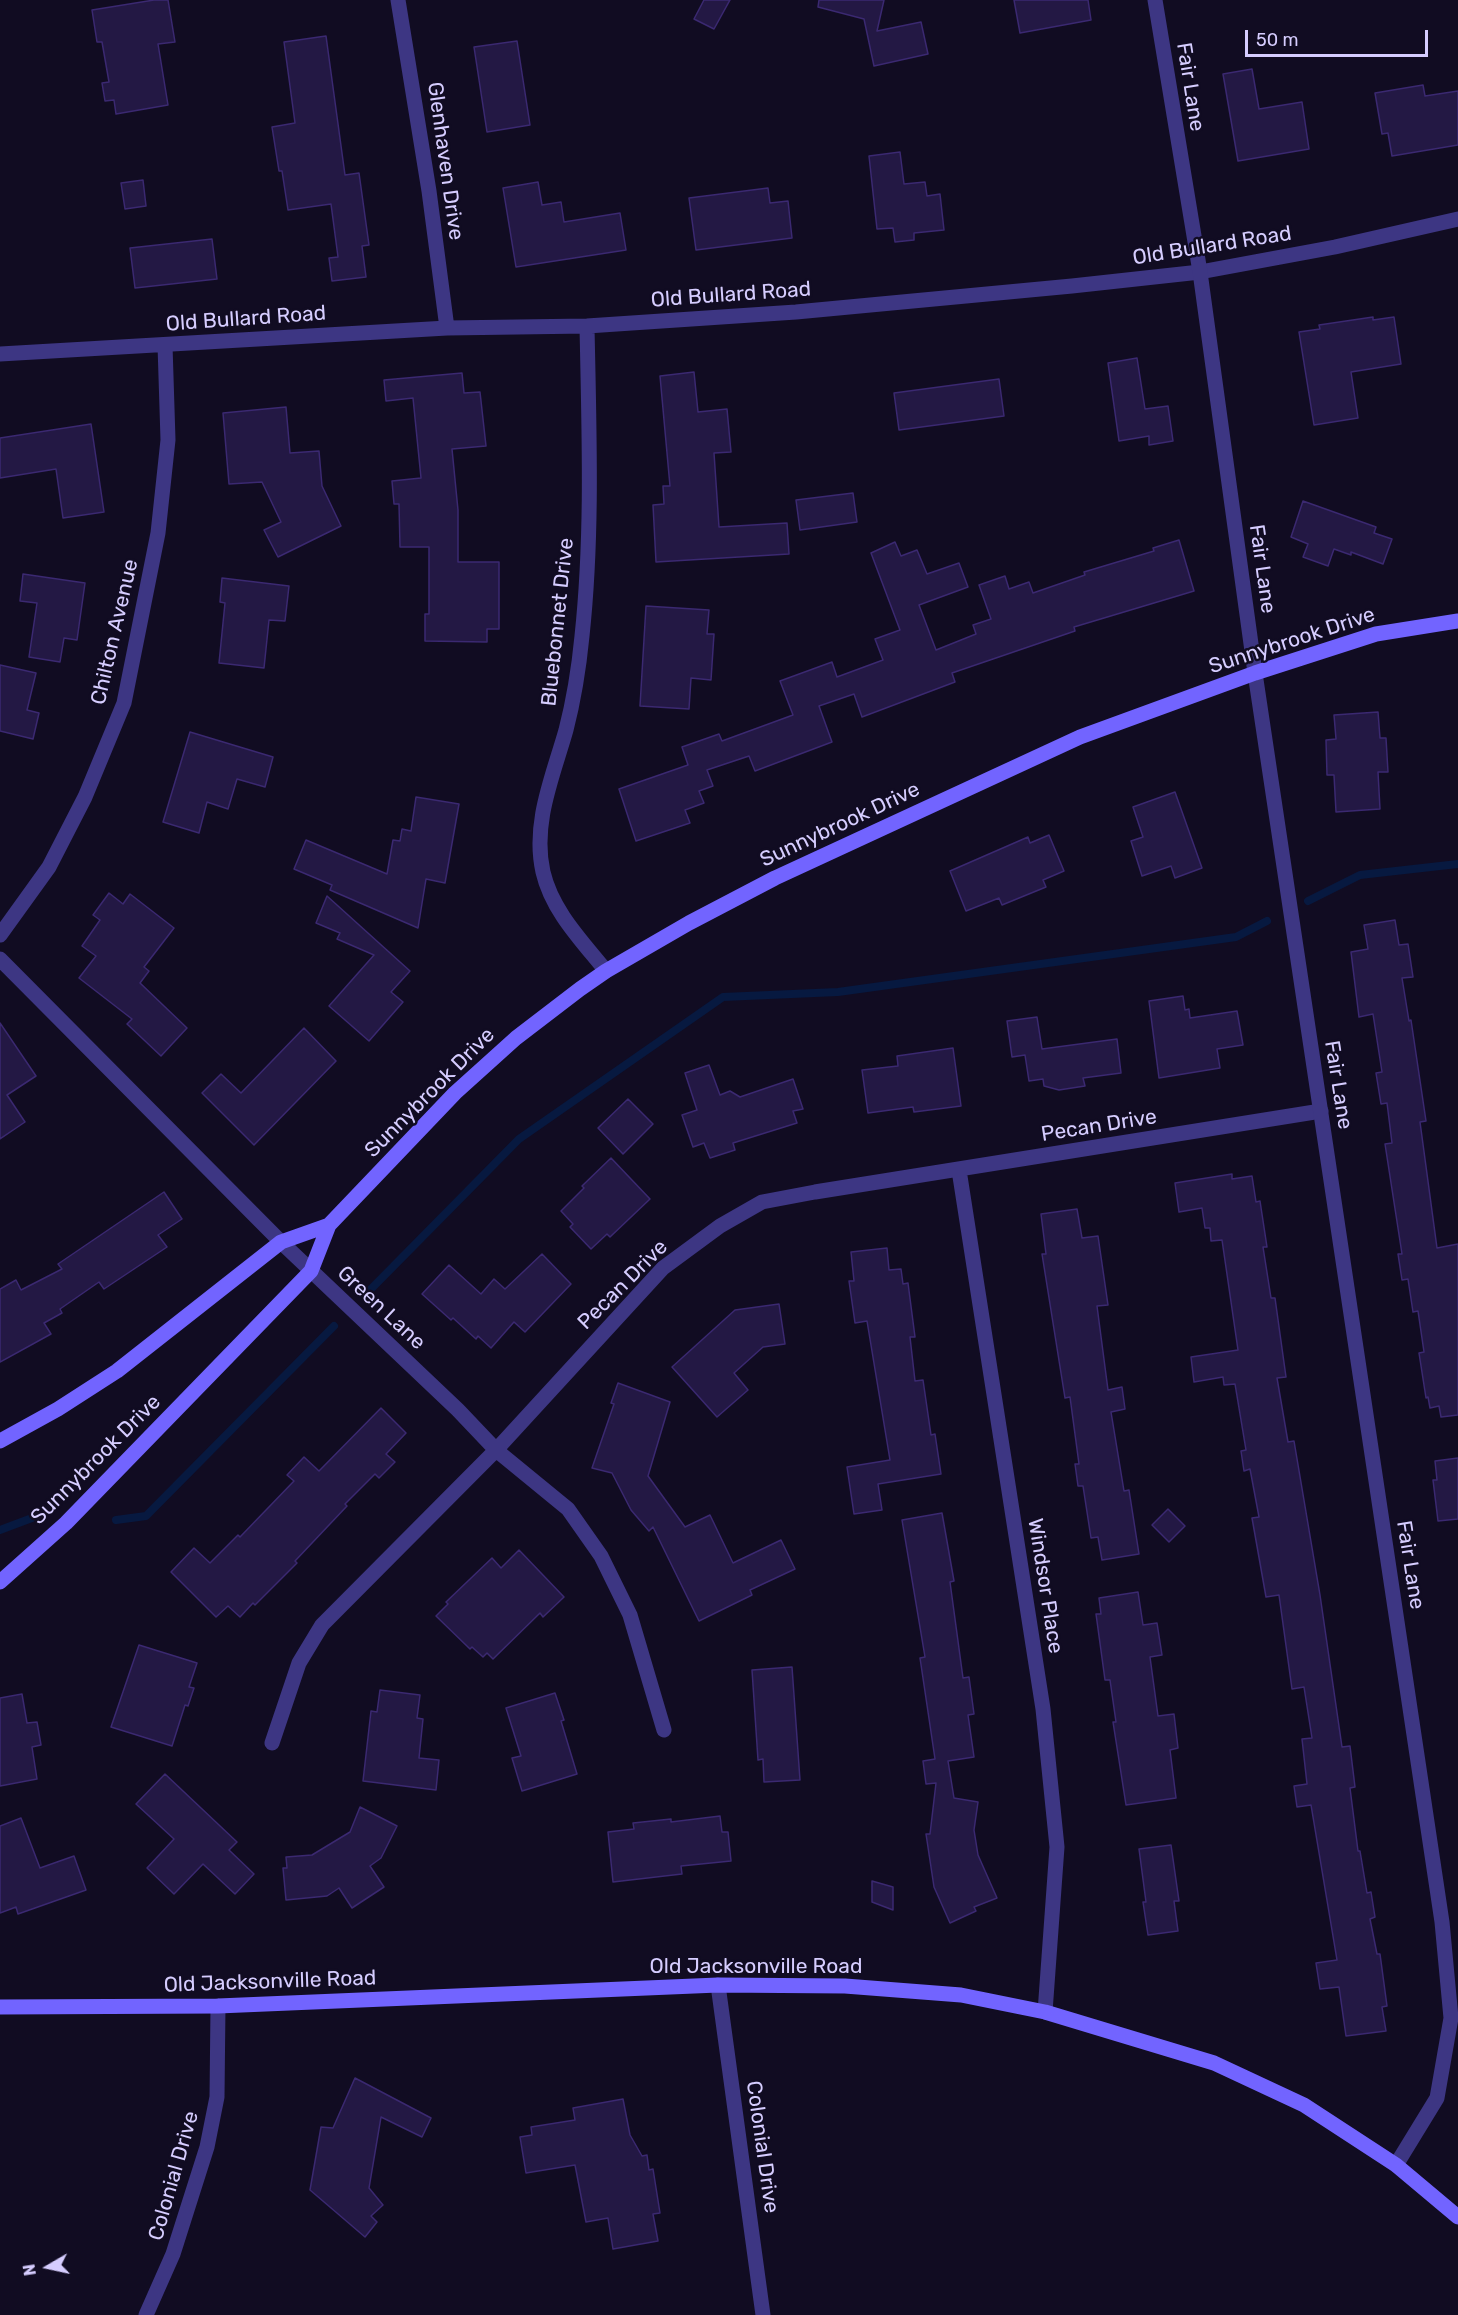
<!DOCTYPE html>
<style>
body{margin:0}
#map{position:relative;width:1458px;height:2315px;overflow:hidden;background:#110c22;font-family:Rubik,sans-serif}
canvas{display:block}
.north{position:absolute;left:18px;top:2237px;width:60px;height:60px;-webkit-text-stroke:4px #110c22;paint-order:stroke;rotate:261deg;font-size:16px;font-weight:700;line-height:24px;text-align:center;color:#d6cdff}
.north::after{content:'';display:block;margin:auto;width:21px;height:27px;background:#d6cdff;clip-path:polygon(50% 0,100% 100%,50% 72%,0 100%)}
.scale{position:absolute;left:1245px;top:30px;width:183px;height:27px;box-sizing:border-box;border:3px solid #d6cdff;border-top:0;padding-left:8px;font-size:18px;line-height:21px;white-space:nowrap;color:#d6cdff;-webkit-text-stroke:4px #110c22;paint-order:stroke}
</style>
<div id="map">
<canvas width="1458" height="2315"></canvas>
<div class="north">N</div>
<div class="scale">50 m</div>
</div>
<script>
const ctx = document.querySelector('canvas').getContext('2d');
ctx.lineJoin = 'round';
function trace(path, color, width, dash) {
  ctx.strokeStyle = color;
  ctx.lineWidth = width;
  ctx.lineCap = dash ? 'butt' : 'round';
  ctx.setLineDash(dash || []);
  ctx.stroke(path);
}
function fill(path, color) {
  ctx.fillStyle = color;
  ctx.fill(path, 'evenodd');
}
function label(font, color, halo, rows, align = 'center') {
  ctx.font = font + ' Rubik,sans-serif';
  ctx.lineWidth = 5;
  ctx.setLineDash([]);
  ctx.textBaseline = 'middle';
  ctx.strokeStyle = halo;
  ctx.fillStyle = color;
  for (const [text, x, y, turn = 0] of rows) {
    ctx.save();
    ctx.translate(x, y);
    ctx.rotate((+turn || 0) * Math.PI / 180);
    ctx.textAlign = isNaN(turn) ? turn : align;
    if (halo) ctx.strokeText(text, 0, 0);
    ctx.fillText(text, 0, 0);
    ctx.restore();
  }
}
trace(new Path2D(`
 M1308,901L1360,875L1458,864
 M370,1290L519,1139L723,997L838,992L1236,937L1267,921
 M116,1520L146,1516L334,1326
 M0,1530L32,1518`), '#071940', 8);
const building = new Path2D(`
 M154,0H168L175,42L158,44L168,105L116,114L114,100L105,101L102,83L109,82L102,42H97L92,10Z
 M704,0H730L714,29L694,19Z
 M819,0H884L877,31L921,22L928,54L874,66L864,19L818,7Z
 M1014,0H1088L1091,20L1020,33Z
 M326,36L345,175L359,173L369,245L362,246L366,277L332,281L329,258L338,257L331,204L288,210L282,171H279L272,127L295,123L284,42Z
 M517,41L530,125L487,132L474,47Z
 M1252,69L1259,109L1302,102L1309,149L1238,161L1223,74Z
 M1423,85L1425,96L1458,91V145L1392,156L1388,133L1382,134L1375,93Z
 M900,152L904,184L925,182L927,196L940,194L944,230L914,233V240L895,242L893,228L877,229L869,156Z
 M143,180L146,206L125,209L121,183Z
 M538,182L542,205L561,202L564,222L620,213L626,250L516,267L503,188Z
 M768,188L770,203L788,201L792,238L696,250L689,198Z
 M212,239L217,279L135,288L130,248Z
 M1373,317V320L1394,317L1401,364L1351,372L1358,418L1314,425L1299,332L1320,329L1319,325Z
 M1137,358L1145,409L1168,406L1173,441L1149,445V436L1119,441L1108,363Z
 M694,372L698,412L727,409L731,452L714,453L719,527L787,523L789,554L656,562L653,505L664,504L663,486H670L660,376Z
 M462,373L464,393L480,392L486,446L452,449L458,510V562H499V629H487V642L425,641V614H429V547H400L399,504H394L392,481L421,478L413,398L386,401L384,380Z
 M999,379L1004,416L899,430L894,393Z
 M286,407L290,453L319,451L322,486L341,526L278,557L264,530L281,522L262,482L229,484L223,413Z
 M91,424L104,512L63,518L56,469L0,478V438Z
 M853,493L857,522L800,530L796,500Z
 M1303,501L1376,527L1374,533L1392,539L1383,564L1351,552V555L1334,549L1328,566L1303,557L1308,544L1291,537Z
 M1179,540L1194,591L1074,627L1075,631L952,673L955,682L862,717L854,694L819,706L832,742L755,771L749,756L707,770L713,786L699,791L704,803L685,810L690,823L636,841L619,789L688,765L682,747L719,734L722,741L793,715L780,681L832,662L837,677L883,660L875,639L900,630L871,553L895,542L901,556L917,550L927,574L959,563L968,587L919,605L936,650L976,634L973,625L991,619L979,585L1005,576L1009,589L1029,582L1033,593L1085,575L1084,572L1154,551L1153,548Z
 M23,574L85,583L77,640L64,638L60,662L29,657L37,603L20,601Z
 M222,578L289,586L285,621L269,620L264,668L219,663L225,603L220,602Z
 M646,606L709,610L707,634H714L711,680L691,678L689,709L640,706Z
 M0,665L36,673L27,710L39,713L33,739L0,731Z
 M1378,712L1380,738H1386L1388,772H1378L1380,809L1336,812L1334,775H1327L1326,740L1336,739L1334,715Z
 M190,732L273,757L265,787L237,779L228,809L207,802L199,833L163,822Z
 M1175,792L1202,868L1175,878L1171,866L1142,876L1131,841L1143,837L1133,807Z
 M416,797L459,804L445,883L426,879L418,928L330,890L332,885L294,869L306,840L387,874L393,840L400,841L402,829L411,831Z
 M1049,835L1064,871L1043,880L1046,887L1002,905L999,898L966,911L950,871L1028,837L1030,843Z
 M109,893L123,904L130,894L174,928L144,967L149,971L140,983L187,1028L161,1056L127,1024L132,1019L79,978L96,956L82,946L100,920L93,915Z
 M327,896L410,971L391,992L403,1002L369,1041L329,1006L374,955L337,939L340,933L316,923Z
 M1395,920L1399,945L1408,944L1413,977L1402,978L1409,1021L1411,1020L1426,1121L1420,1122L1437,1248L1458,1244V1415L1441,1417L1439,1406L1430,1408L1428,1397L1426,1398L1419,1353L1424,1352L1418,1311L1413,1312L1408,1279L1402,1280L1398,1254H1402L1385,1144L1392,1143L1387,1103L1381,1104L1376,1073L1382,1072L1373,1014L1359,1017L1351,952L1368,949L1364,925Z
 M1183,996L1185,1010L1189,1009L1190,1018L1237,1011L1243,1045L1217,1049L1220,1068L1159,1078L1149,1001Z
 M1037,1017L1042,1049L1117,1039L1121,1073L1083,1078L1085,1086L1059,1090L1044,1086L1043,1079L1029,1081L1025,1055L1012,1057L1007,1021Z
 M0,1023L36,1076L7,1095L25,1122L0,1139Z
 M304,1028L336,1061L254,1145L202,1093L221,1074L241,1093Z
 M953,1048L961,1106L914,1112L913,1107L868,1113L862,1070L898,1066L897,1056Z
 M709,1065L720,1095L730,1091L740,1097L793,1079L803,1109L793,1111L797,1123L733,1143L735,1150L710,1158L704,1143L693,1147L682,1115L697,1110L685,1073Z
 M628,1099L653,1124L623,1154L598,1128Z
 M611,1158L650,1199L610,1237L607,1234L591,1249L570,1227L573,1224L561,1211L584,1188L582,1186Z
 M1232,1174V1179L1252,1176L1256,1202L1260,1201L1267,1247H1263L1271,1298H1275L1286,1377L1277,1378L1288,1442L1294,1441L1320,1595L1342,1747L1350,1746L1355,1787L1350,1788L1358,1851H1360L1367,1893L1371,1892L1375,1917L1370,1919L1377,1954H1380L1387,2006L1382,2007L1386,2031L1346,2036L1339,1987L1320,1989L1316,1963L1337,1960L1311,1805L1297,1807L1294,1786L1307,1784L1302,1739L1312,1738L1304,1687L1292,1689L1279,1595L1266,1597L1252,1518L1259,1517L1250,1469L1244,1471L1241,1451L1246,1450L1235,1384L1224,1385L1223,1377L1194,1382L1191,1357L1238,1350L1222,1240L1211,1241L1210,1228H1205L1202,1208L1179,1212L1175,1183Z
 M164,1192L182,1219L158,1235L167,1247L104,1289L99,1282L60,1309L62,1313L44,1323L51,1334L0,1362V1289L16,1280L21,1290L62,1269L58,1264Z
 M1077,1209L1082,1238L1098,1236L1108,1305L1097,1306L1108,1390L1122,1387L1125,1409L1111,1412L1124,1491L1129,1490L1139,1554L1102,1560L1098,1537L1091,1538L1083,1486H1078L1075,1464H1079L1070,1397L1065,1398L1042,1254H1046L1041,1214Z
 M887,1248L889,1270L901,1269L903,1284L908,1283L915,1337H910L915,1381L923,1380L931,1435L935,1434L941,1474L878,1484L882,1510L854,1514L847,1467L890,1460L867,1321L855,1323L849,1281H854L851,1252Z
 M542,1254L571,1284L525,1332L514,1322L491,1348L478,1336L476,1339L453,1318L451,1320L422,1294L449,1265L481,1294L494,1279L505,1289Z
 M779,1304L785,1344L763,1347L734,1373L748,1390L717,1417L672,1367L735,1310Z
 M618,1383L670,1402L648,1476L685,1527L710,1515L733,1563L781,1540L795,1569L750,1590L752,1595L699,1621L653,1527L649,1531L631,1510L612,1473L592,1468L614,1404L611,1403Z
 M381,1408L406,1433L386,1454L395,1462L379,1478L375,1474L345,1504L347,1506L295,1561L297,1563L255,1605L253,1603L240,1617L228,1606L216,1617L171,1572L194,1548L210,1563L238,1535L240,1537L294,1481L287,1475L304,1457L319,1471Z
 M1458,1458V1519L1438,1521L1433,1480H1437L1435,1461Z
 M1168,1509L1185,1526L1169,1542L1152,1525Z
 M942,1513L954,1581L950,1582L963,1678L969,1677L974,1714L968,1715L974,1757L948,1761L954,1798L978,1802L974,1830L978,1855L997,1898L974,1907L976,1911L950,1923L934,1887L926,1834H930L936,1783L926,1784L923,1761L935,1759L920,1658L925,1657L902,1520Z
 M519,1550L564,1597L543,1617L540,1613L493,1659L487,1653L483,1657L472,1647L470,1649L436,1616L448,1604L446,1602L492,1558L501,1568Z
 M1138,1592L1143,1625L1157,1623L1162,1655L1150,1657L1158,1716L1174,1714L1178,1748L1170,1750L1176,1798L1126,1805L1113,1722H1116L1110,1680H1105L1096,1614H1101L1099,1598Z
 M139,1645L197,1663L189,1687L194,1688L188,1706L185,1705L172,1746L111,1727Z
 M792,1667L800,1780L764,1782L763,1759L758,1760L752,1670Z
 M380,1690L420,1695L417,1718L423,1719L419,1758L439,1760L436,1790L363,1781L371,1711L377,1712Z
 M555,1693L564,1720L561,1721L577,1774L522,1791L512,1758L521,1756L506,1708Z
 M22,1694L27,1723L37,1722L41,1745L32,1747L37,1779L0,1786V1698Z
 M165,1774L237,1842L229,1850L254,1874L235,1894L203,1864L174,1894L147,1868L174,1839L136,1804Z
 M360,1807L397,1826L381,1858L370,1866L384,1887L352,1908L339,1888L327,1896L286,1900L283,1868H287L286,1857L312,1855L350,1832Z
 M720,1816L722,1832H728L731,1861L681,1866L682,1874L613,1882L608,1832L634,1829L633,1823L671,1819V1822Z
 M21,1818L40,1868L74,1856L86,1890L18,1914L16,1907L0,1913V1826Z
 M1171,1845L1179,1901H1174L1178,1931L1148,1935L1143,1902H1146L1139,1849Z
 M872,1881L893,1887V1910L872,1902Z
 M355,2078L431,2118L422,2137L381,2117L369,2188L383,2205L371,2216L377,2222L365,2237L310,2190L321,2127L333,2128Z
 M623,2099L630,2135L642,2156L647,2155L649,2170L653,2169L660,2213L653,2214L658,2241L613,2249L608,2218L586,2222L575,2165L526,2173L520,2137L532,2135L531,2127L575,2120L573,2108Z`);
fill(building, '#231844');
trace(building, '#3b2971', 1.5);
trace(new Path2D(`
 M398,0L429,191L447,328
 M587,326C589,430 593,533 582,636C579,667 574,699 566,730C553,776 532,823 543,872C552,911 582,941 606,971
 M0,354L447,328L587,326L796,312L1072,286L1200,272L1335,247L1458,219
 M0,935L49,867L85,797L124,703L158,533L168,440L165,345
 M0,959L281,1242L458,1410L496,1450L568,1509L601,1556L630,1615L664,1730
 M959,1170L1043,1709L1057,1847L1045,2012
 M272,1743L299,1663L322,1625L496,1450L663,1268L720,1226L762,1202L815,1192L1321,1111
 M718,1985L763,2315
 M146,2315L173,2254L207,2147L217,2097L218,2006`), '#3d3683', 15);
trace(new Path2D(`
 M1155,0L1200,272L1255,673L1442,1922L1451,2018L1437,2098L1396,2165`), '#3d3683', 15);
trace(new Path2D(`
 M0,1441L58,1409L117,1371L281,1242L329,1225
 M0,1582L66,1523L311,1271L329,1225L455,1093L516,1038L580,989L606,971L689,923L775,878L1080,737L1255,673L1376,634L1458,621
 M0,2007L218,2006L718,1985L845,1986L961,1995L1045,2012L1214,2063L1304,2105L1396,2165L1458,2217`), '#7264ff', 15);
label('21px', '#d6cdff', '#110c22', [
 ["Fair Lane",1190,87,81],
 ["Glenhaven Drive",445,161,82],
 ["Old Bullard Road",1212,246,-9],
 ["Old Bullard Road",731,295,-4],
 ["Old Bullard Road",246,319,-4],
 ["Fair Lane",1262,569,82],
 ["Bluebonnet Drive",558,622,-84],
 ["Chilton Avenue",115,632,-77],
 ["Sunnybrook Drive",1292,641,-18],
 ["Sunnybrook Drive",840,825,-25],
 ["Fair Lane",1338,1085,81],
 ["Sunnybrook Drive",430,1093,-45],
 ["Pecan Drive",1099,1126,-9],
 ["Pecan Drive",623,1285,-45],
 ["Green Lane",381,1308,43],
 ["Sunnybrook Drive",96,1460,-45],
 ["Fair Lane",1410,1565,81],
 ["Windsor Place",1045,1586,81],
 ["Old Jacksonville Road",756,1967],
 ["Old Jacksonville Road",270,1982,-2],
 ["Colonial Drive",762,2147,82],
 ["Colonial Drive",174,2176,-74]
]);
</script>
